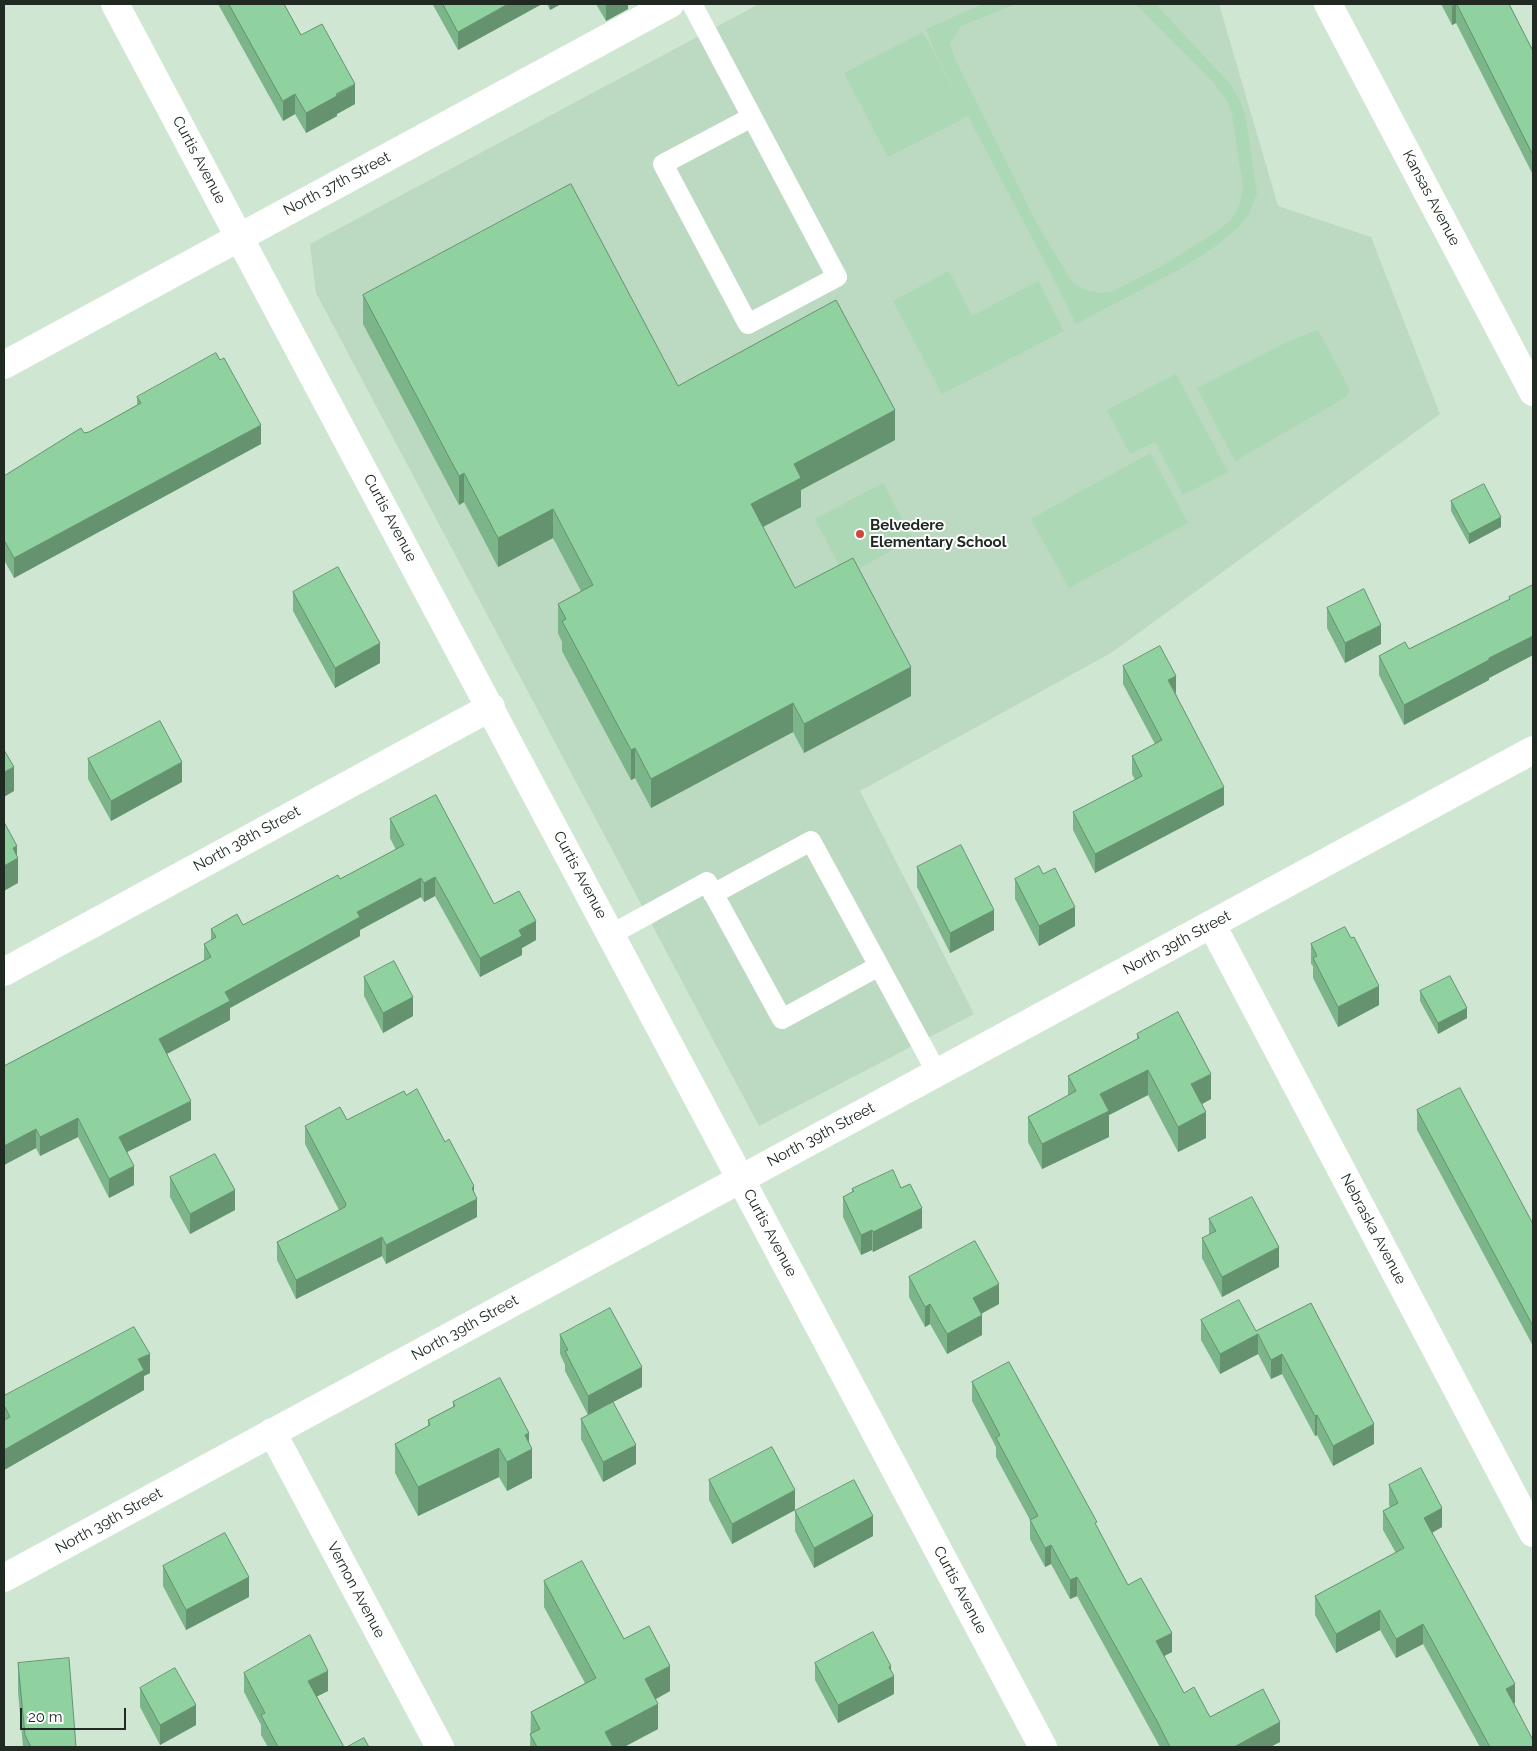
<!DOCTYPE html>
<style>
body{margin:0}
#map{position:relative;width:1537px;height:1751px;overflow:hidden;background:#cfe6d3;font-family:Raleway,sans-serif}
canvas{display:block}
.frame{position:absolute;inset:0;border:5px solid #202922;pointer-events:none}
.scale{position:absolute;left:20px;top:1708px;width:106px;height:22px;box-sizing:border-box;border:2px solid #202922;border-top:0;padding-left:6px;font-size:15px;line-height:18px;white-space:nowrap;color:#202922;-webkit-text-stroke:4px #fff;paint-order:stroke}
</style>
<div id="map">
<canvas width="1537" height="1751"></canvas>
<div class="frame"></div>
<div class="scale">20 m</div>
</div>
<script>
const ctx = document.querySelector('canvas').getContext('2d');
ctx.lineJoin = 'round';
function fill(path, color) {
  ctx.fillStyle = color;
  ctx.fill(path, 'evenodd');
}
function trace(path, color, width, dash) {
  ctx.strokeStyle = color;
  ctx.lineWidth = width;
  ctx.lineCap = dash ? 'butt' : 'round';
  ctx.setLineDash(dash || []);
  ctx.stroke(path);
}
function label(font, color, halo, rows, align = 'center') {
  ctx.font = font + ' Raleway,sans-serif';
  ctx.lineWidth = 4;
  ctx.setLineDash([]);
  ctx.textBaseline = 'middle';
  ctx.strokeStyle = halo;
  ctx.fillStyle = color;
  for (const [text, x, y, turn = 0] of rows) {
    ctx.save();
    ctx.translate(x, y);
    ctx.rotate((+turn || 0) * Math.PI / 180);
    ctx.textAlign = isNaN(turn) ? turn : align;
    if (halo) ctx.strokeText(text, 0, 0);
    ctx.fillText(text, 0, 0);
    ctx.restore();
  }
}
fill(new Path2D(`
 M759,4H1219L1278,206L1371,237L1440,414L1111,653L860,791L974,1014L759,1126L316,293L310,244Z`), '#bcd9c2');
fill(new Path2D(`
 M983,4H1016L961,26L950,44L954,57L1038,226L1072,282L1084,290L1101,293L1112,292L1162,266L1219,230L1231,220L1240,205L1243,187L1232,114L1228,102L1214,83L1136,4H1154L1158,7L1231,85L1240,101L1245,114L1257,193L1250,212L1240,226L1212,249L1180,269L1076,324L1057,285L968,116L888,157L844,73L923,32L967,115L935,52L926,29Z
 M949,271L972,316L1038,281L1064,331L942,394L893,301Z
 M1318,330L1350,390L1346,397L1235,461L1197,388L1287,342Z
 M1176,374L1228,472L1183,495L1155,442L1130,454L1107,410Z
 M1150,453L1188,523L1069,588L1031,519Z
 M883,483L913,539L845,576L815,519Z`), '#acd8b5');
trace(new Path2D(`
 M692,4L837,277L748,324L663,164L752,117
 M713,894L811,841L879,966
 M612,934L707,882L782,1019L879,966L937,1073`), '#fff', 20);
trace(new Path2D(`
 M115,4L1043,1747
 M1328,4L1533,392
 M4,365L670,4
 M1212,925L1533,1533
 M4,972L491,707
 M272,1432L440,1747
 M4,1578L1533,750`), '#fff', 28);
fill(new Path2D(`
 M218,4H284L301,35L355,104L337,114V116L306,133L295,114L283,121Z
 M433,4H542L458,50L433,5Z
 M547,4H561L550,10Z
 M596,4H628V9L606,21Z
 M1441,4H1509L1533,51V175L1456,23L1452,25Z
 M363,295L678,386L895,440L801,490V507L763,527L795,588L911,696L804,753L793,732L651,808L635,778L631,780L562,651V642L558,633V604L581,591L553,538L498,567L464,502L459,505L363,324Z
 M137,397L261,444L14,578L4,560V476L84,433L89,432L137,405Z
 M1451,501L1501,527L1469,544L1451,511Z
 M1533,585V655L1489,678V680L1404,725L1379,675V656L1409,649L1509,600V597Z
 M293,592L380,663L335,688L293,611Z
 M1327,608L1381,644L1345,663L1327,628Z
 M1123,666L1176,694L1224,805L1095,873L1073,830V812L1135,780L1132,774V756L1155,744L1123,684Z
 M88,759L182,782L111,821L88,779Z
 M390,819L536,940L522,948V955L480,977L435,896L424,902L421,897L360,930V936L230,1008V1020L167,1054L191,1120L127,1152L134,1185L109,1198L78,1137L40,1156L36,1148L4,1165V1066L204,960V944L211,940V929L243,925L340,879L396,850L390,838Z
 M917,867L994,930L950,953L917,887Z
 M1043,874L1075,926L1039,946L1015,899V879Z
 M1311,944L1379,1005L1338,1027L1313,978V966L1311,964Z
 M364,977L413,1016L383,1033L364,996Z
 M1420,991L1467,1018L1438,1034L1420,1001Z
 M1137,1034L1211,1099L1202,1104L1206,1138L1178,1152L1148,1095L1109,1115V1137L1042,1169L1028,1142V1117L1068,1096V1076L1137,1039Z
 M406,1095L445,1142L474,1192L477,1217L386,1264L382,1256L296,1299L277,1260V1242L339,1210L305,1144V1126L347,1120Z
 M1417,1110L1533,1224V1346L1417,1130Z
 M170,1177L235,1210L190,1234L170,1197Z
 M901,1188L922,1228L873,1252L872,1250L861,1255L843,1217V1197L852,1192V1189Z
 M1209,1219L1279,1267L1222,1297L1202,1258V1238L1209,1235Z
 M909,1277L999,1304L981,1314L982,1335L947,1354L930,1324L925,1327L909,1297Z
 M1311,1303L1374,1444L1333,1466L1317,1435L1315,1436L1282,1374L1271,1379L1258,1354L1220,1374L1201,1340V1320L1256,1331Z
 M560,1335L642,1387L613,1402L636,1464L603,1482L581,1439V1419L588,1415L565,1371V1365L560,1354Z
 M150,1373L144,1376V1390L4,1470V1396Z
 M972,1382L1097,1527L1128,1585L1172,1652L1164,1656L1184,1693L1210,1717L1280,1742L1270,1747H1160L1077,1596L1070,1599L1051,1564L1045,1567L1030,1539V1520L996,1457V1447L972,1401Z
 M453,1402L532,1478L507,1491L499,1477L418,1516L395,1473V1444L428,1426V1420L453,1407Z
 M709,1480L795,1510L732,1544L709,1500Z
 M1389,1485L1442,1527L1432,1533L1515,1703L1514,1704L1533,1747H1480L1423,1644L1396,1658L1380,1630L1336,1653L1315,1615V1596L1396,1553L1383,1530V1511L1390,1507L1389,1505Z
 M795,1511L873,1536L814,1568L795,1531Z
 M163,1566L249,1597L186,1630L163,1586Z
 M544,1581L624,1639L670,1691L656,1699L658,1729L624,1747H530L531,1712L585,1683L544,1607Z
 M18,1663L76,1747H23L18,1692Z
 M815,1663L894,1694L838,1723L815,1680Z
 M244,1673L328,1691L317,1696L344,1747H268L261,1735V1725L244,1692Z
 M140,1688L196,1725L160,1745L140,1707Z`), '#7cb589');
fill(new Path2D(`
 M508,4H542L458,50V32Z
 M550,4H561L550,10Z
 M606,4H628V9L606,21Z
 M1456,4V23L1452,25V6Z
 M355,84V104L337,114V116L306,133V113Z
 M295,94V114L283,121V101Z
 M895,410V440L801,490V507L751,533V504L794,464Z
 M261,425V444L14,578V558Z
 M464,473V502L459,505V476Z
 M553,509V538L498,567V538Z
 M1501,517V527L1469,544V534Z
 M1381,625V644L1345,663V643Z
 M1533,636V655L1489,678V680L1404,725V705L1489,658Z
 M380,643V663L335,688V668Z
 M911,667V696L804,753V724Z
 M1176,676V694L1168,680Z
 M793,703V732L651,808V779Z
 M635,748V778L631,780V750Z
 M182,762V782L111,821V801Z
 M14,767V791L4,797V772Z
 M1224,787V805L1095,873V854Z
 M17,846V859L18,858V883L4,891V866L13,848Z
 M435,877V896L424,902V883Z
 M421,878V897L360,930V936L230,1008V1020L159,1058V1039L225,992L357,912Z
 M1075,907V926L1039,946V926Z
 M994,910V930L950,953V933Z
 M536,921V940L522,948V955L480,977V958L519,930Z
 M1379,986V1005L1338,1027V1007Z
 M413,997V1016L383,1033V1013Z
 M1467,1008V1018L1438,1034V1023Z
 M1148,1070V1095L1109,1115V1137L1042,1169V1144L1100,1094Z
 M1211,1074V1099L1191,1110V1084Z
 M191,1101V1120L119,1156V1137Z
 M1206,1112V1138L1178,1152V1127Z
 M78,1118V1137L40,1156V1137Z
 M36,1129V1148L4,1165V1146Z
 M134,1166V1185L109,1198V1179Z
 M474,1186V1200L477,1199V1217L386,1264V1245Z
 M235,1190V1210L190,1234V1214Z
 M922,1208V1228L873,1252V1232Z
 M872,1230V1250L861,1255V1235Z
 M382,1237V1256L296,1299V1280Z
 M1279,1247V1267L1222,1297V1277Z
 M999,1284V1304L973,1318V1298Z
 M930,1304V1324L925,1327V1307Z
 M982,1315V1335L947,1354V1334Z
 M1258,1334V1354L1220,1374V1354Z
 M150,1354V1373L144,1376V1390L4,1470V1450L138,1359Z
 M1282,1354V1374L1271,1379V1360Z
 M642,1367V1387L588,1415V1396Z
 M1317,1415V1435L1315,1436V1416Z
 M1374,1424V1444L1333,1466V1446Z
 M529,1433V1450L532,1449V1478L507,1491V1462L525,1435Z
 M636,1445V1464L603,1482V1462Z
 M499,1448V1477L418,1516V1487Z
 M795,1490V1510L732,1544V1524Z
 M1442,1508V1527L1424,1537V1518Z
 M873,1516V1536L814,1568V1548Z
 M1051,1545V1564L1045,1567V1548Z
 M249,1577V1597L186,1630V1610Z
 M1077,1577V1596L1070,1599V1580Z
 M1380,1610V1630L1336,1653V1634Z
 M1423,1624V1644L1396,1658V1639Z
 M1172,1633V1652L1156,1660V1641Z
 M670,1666V1691L645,1705V1679Z
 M891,1666V1678L894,1676V1694L838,1723V1705Z
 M328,1671V1691L308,1701V1681Z
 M1515,1684V1703L1506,1708V1689Z
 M658,1704V1729L624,1747H605V1732Z
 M196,1705V1725L160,1745V1725Z
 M1280,1722V1742L1270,1747H1234Z`), '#65936f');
const building = new Path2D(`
 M229,4H284L301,35L322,24L355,84L336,94L337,96L306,113L295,94L283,101Z
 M443,4H508L458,32Z
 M1457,4H1509L1533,51V155Z
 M571,184L678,386L836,300L895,410L794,464L801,478L751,504L795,588L853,558L911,667L804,724L793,703L651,779L635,748L631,750L562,621L566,619L558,604L593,585L553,509L498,538L464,473L459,476L363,295Z
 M216,353L220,360L224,358L261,425L14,558L4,540V476L81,428L84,433L89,432L141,403L137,397Z
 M1484,484L1501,517L1469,534L1451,501Z
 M338,567L380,643L335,668L293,592Z
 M1533,585V636L1489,658V660L1404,705L1379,656L1405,642L1409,649L1510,599L1509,597Z
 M1364,589L1381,625L1345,643L1327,608Z
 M1160,646L1176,676L1168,680L1224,787L1095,854L1073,812L1142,776L1132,756L1162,740L1123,666Z
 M160,721L182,762L111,801L88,759Z
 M4,750L14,767L4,772Z
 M436,795L494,904L519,891L536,921L519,930L522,936L480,958L435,877L424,883L421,878L357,912L360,917L225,992L230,1001L159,1039L191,1101L119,1137L134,1166L109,1179L78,1118L40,1137L36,1129L4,1146V1066L211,957L204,944L216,937L211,929L237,914L243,925L338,875L340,879L404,845L390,819Z
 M4,822L17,846L13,848L18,858L4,866Z
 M961,845L994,910L950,933L917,867Z
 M1039,866L1043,874L1055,868L1075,907L1039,926L1015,879Z
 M1345,927L1351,938L1354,937L1379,986L1338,1007L1313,958L1317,956L1311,944Z
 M394,961L413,997L383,1013L364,977Z
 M1450,976L1467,1008L1438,1023L1420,991Z
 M1178,1012L1211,1074L1191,1084L1206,1112L1178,1127L1148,1070L1100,1094L1109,1111L1042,1144L1028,1117L1076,1091L1068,1076L1139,1038L1137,1034Z
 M1460,1088L1533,1224V1326L1417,1110Z
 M417,1089L445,1142L449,1139L474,1186L472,1188L477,1199L386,1245L382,1237L296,1280L277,1242L345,1207L346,1204L305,1126L340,1107L347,1120L404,1091L406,1095Z
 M215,1154L235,1190L190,1214L170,1177Z
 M893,1170L901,1188L910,1184L922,1208L873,1232L872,1230L861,1235L843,1197L854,1191L852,1189Z
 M1252,1197L1279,1247L1222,1277L1202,1238L1216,1231L1209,1219Z
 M975,1241L999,1284L973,1298L982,1315L947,1334L930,1304L925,1307L909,1277Z
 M1239,1300L1256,1331L1311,1303L1374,1424L1333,1446L1317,1415L1315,1416L1282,1354L1271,1360L1258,1334L1220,1354L1201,1320Z
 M610,1308L642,1367L588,1396L565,1351L568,1350L560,1335Z
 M134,1327L150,1354L138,1359L144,1370L4,1450V1420L10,1417L4,1405V1396Z
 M1009,1362L1097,1522L1095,1523L1128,1585L1141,1578L1172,1633L1156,1641L1184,1693L1194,1687L1210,1717L1263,1689L1280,1722L1234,1747H1170L1157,1721L1077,1577L1070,1580L1051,1545L1045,1548L1030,1520L1038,1516L996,1438L1000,1435L972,1382Z
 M500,1378L529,1433L525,1435L532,1449L507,1462L499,1448L418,1487L395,1444L430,1425L428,1420L455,1406L453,1402Z
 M613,1402L636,1445L603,1462L581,1419Z
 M772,1447L795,1490L732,1524L709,1480Z
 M1421,1468L1442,1508L1424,1518L1515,1684L1506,1689L1533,1740V1747H1490L1423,1624L1396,1639L1380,1610L1336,1634L1315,1596L1404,1548L1383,1511L1398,1503L1389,1485Z
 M854,1480L873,1516L814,1548L795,1511Z
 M225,1533L249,1577L186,1610L163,1566Z
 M582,1561L624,1639L649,1626L670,1666L645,1679L658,1704L605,1732L613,1747H537L530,1734L540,1729L531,1712L596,1678L544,1581Z
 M873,1632L891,1666L889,1667L894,1676L838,1705L815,1663Z
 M310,1635L328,1671L308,1681L344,1747H278L261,1715L265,1713L244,1673Z
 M69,1658L76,1747H31L25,1735L18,1663Z
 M175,1668L196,1705L160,1725L140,1688Z
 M364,1738L369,1747H347Z`);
fill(building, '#90d29f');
trace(building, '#65936f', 1);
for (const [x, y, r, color] of [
 [860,534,5,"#d34440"]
]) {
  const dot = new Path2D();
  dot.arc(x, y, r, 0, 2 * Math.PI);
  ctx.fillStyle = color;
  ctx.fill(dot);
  trace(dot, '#fff', 2);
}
label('15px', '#202922', '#fff', [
 ["Curtis Avenue",199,160,62],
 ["North 37th Street",337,184,-28],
 ["Kansas Avenue",1431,198,62],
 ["Curtis Avenue",390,518,62],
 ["North 38th Street",247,839,-29],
 ["Curtis Avenue",580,875,62],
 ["North 39th Street",1177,943,-28],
 ["North 39th Street",821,1135,-28],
 ["Nebraska Avenue",1373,1229,62],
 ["Curtis Avenue",770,1233,62],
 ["North 39th Street",465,1328,-29],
 ["North 39th Street",109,1521,-29],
 ["Vernon Avenue",356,1590,62],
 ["Curtis Avenue",960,1590,62]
]);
label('bold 15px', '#202922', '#fff', [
 ["Belvedere",870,525],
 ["Elementary School",870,542]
], 'left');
</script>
